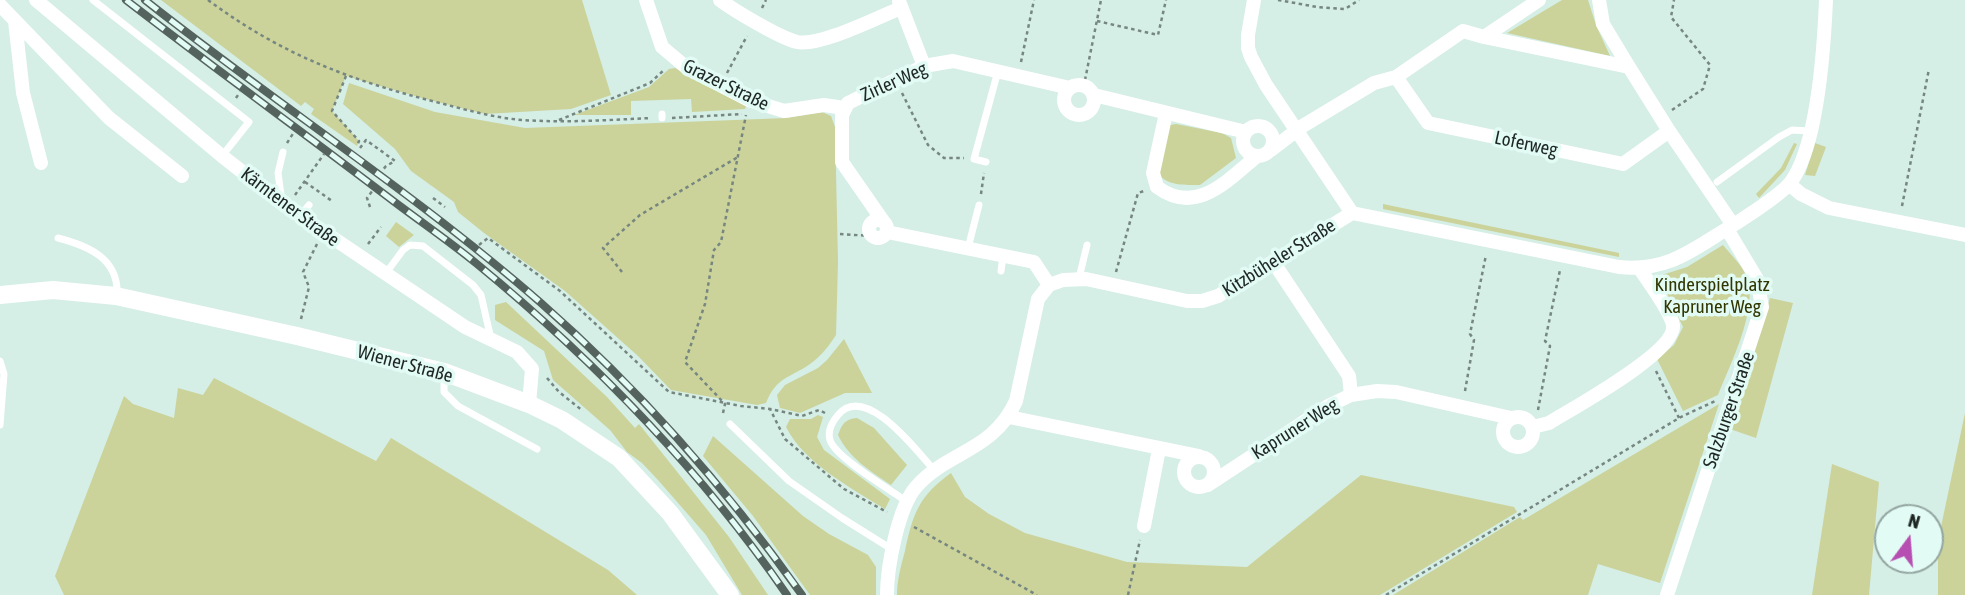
<!DOCTYPE html>
<meta charset="utf-8">
<style>
body{margin:0}
#map{position:relative;width:1965px;height:595px;overflow:hidden;background:#d5eee6;font-family:"Asap Condensed",sans-serif}
canvas{display:block}
.north{position:absolute;left:1874px;top:504px;width:70px;height:70px;box-sizing:border-box;background:#e2fbf4;border:2px solid #94a6a1;border-radius:50%;rotate:16deg;font-size:19px;font-weight:700;line-height:28px;text-align:center;color:#1e2724}
.north::after{content:'';display:block;margin:auto;width:24px;height:32px;background:#b74fb2;clip-path:polygon(50% 0,100% 100%,50% 72%,0 100%)}
</style>
<div id="map">
<canvas width="1965" height="595"></canvas>
<div class="north">N</div>
</div>
<script>
const ctx = document.querySelector('canvas').getContext('2d');
ctx.lineJoin = 'round';
function fill(path, color) {
  ctx.fillStyle = color;
  ctx.fill(path, 'evenodd');
}
function trace(path, color, width, dash) {
  ctx.strokeStyle = color;
  ctx.lineWidth = width;
  ctx.lineCap = dash ? 'butt' : 'round';
  ctx.setLineDash(dash || []);
  ctx.stroke(path);
}
function label(font, color, halo, rows, align = 'center') {
  ctx.font = font + ' "Asap Condensed",sans-serif';
  ctx.lineWidth = 7;
  ctx.setLineDash([]);
  ctx.textBaseline = 'middle';
  ctx.strokeStyle = halo;
  ctx.fillStyle = color;
  for (const [text, x, y, turn = 0] of rows) {
    ctx.save();
    ctx.translate(x, y);
    ctx.rotate((+turn || 0) * Math.PI / 180);
    ctx.textAlign = isNaN(turn) ? turn : align;
    if (halo) ctx.strokeText(text, 0, 0);
    ctx.fillText(text, 0, 0);
    ctx.restore();
  }
}
fill(new Path2D(`
 M161,0H582L611,95L571,109L485,114L422,98L346,76L332,111L359,141L357,146L311,114L314,109L305,102L301,106Z
 M1562,0H1588L1596,25L1610,56L1507,33Z
 M675,68L747,104L745,109L692,112L691,99L631,101V115H574L649,87L669,69Z
 M349,83L435,112L525,128L787,118L822,112L831,116L835,127L838,262L836,335C829,346 821,356 810,364C790,378 776,377 766,403L757,405L671,390L638,356L565,291L484,233L458,212L454,202L411,171L395,149L343,104Z
 M1176,124L1222,133L1231,138L1236,158L1200,185C1184,185 1166,186 1157,172L1170,125Z
 M1794,143L1797,144L1785,170L1759,198L1756,194L1781,168Z
 M1815,143L1826,147L1815,176L1805,175Z
 M1383,204L1619,253V257L1383,209Z
 M396,222L414,235L399,247L386,236Z
 M1723,245C1730,254 1742,265 1746,275C1760,307 1730,364 1718,395L1683,411L1657,359L1674,345L1683,327L1659,276L1687,267Z
 M1770,298L1793,303L1756,438L1727,428Z
 M506,302L607,397L635,428L639,424L729,537L768,595H742L706,535L658,480L642,463L627,452L610,430L553,380L544,351L495,320V305Z
 M844,339L872,393H845L800,413L780,408L777,395L785,385L818,368L827,360Z
 M214,378L376,461L391,438L608,570L637,595H64L55,576L124,396L133,404L174,418L178,388L203,395Z
 M1719,404L1660,583L1598,564L1588,595H1393L1520,517L1523,520Z
 M1965,413V595H1938V541Z
 M818,415L823,417L817,437L824,450L890,499L885,509C851,488 804,463 786,427L790,419H811Z
 M857,418L874,428L907,465L891,485C870,471 849,458 838,435C842,424 845,419 857,418Z
 M713,436L803,516L829,534L868,555L876,567V595H810L753,516L703,456Z
 M1832,464L1879,482L1869,595H1812Z
 M951,473L965,497L989,514L1025,533L1127,562L1247,567L1361,475L1514,507L1517,512L1380,595H897C897,580 901,566 905,551C913,513 919,496 951,473Z`), '#cbd39a');
trace(new Path2D(`
 M208,0C282,55 352,81 440,103C467,110 495,118 523,120C566,123 609,120 651,118
 M1278,0L1317,7L1345,9L1359,0
 M762,8L766,0
 M1097,21L1158,35L1166,0
 M1021,62L1034,0
 M727,73L747,36
 M346,76L332,111L359,141L357,146
 M1085,80L1101,0
 M902,93L928,145L944,158H964
 M236,98L240,92
 M1672,110L1703,89L1710,65L1671,17L1674,0
 M672,118L742,114
 M559,120L650,83L665,69
 M287,143L294,132
 M360,148L366,140L395,161L386,166L382,171
 M305,182L332,201
 M981,194L984,173
 M295,195L324,154
 M433,198L445,207
 M1902,206L1929,69
 M370,207L367,198L373,190
 M840,234L871,236
 M368,244L381,227
 M479,245L488,238L560,291L669,392L741,406L770,409
 M622,272L603,248L640,215L738,157
 M1116,272L1138,193L1144,191
 M301,319L309,287L303,272L317,244
 M1656,371L1679,418
 M547,378L559,392L583,411
 M1465,391L1474,340L1470,334L1486,255
 M1538,410L1550,346L1545,341L1560,270
 M723,413L725,404L685,362L705,304L714,250L721,242L746,115
 M825,413L819,410L802,416L770,409L785,439L844,489L887,512
 M914,527L1037,595
 M1128,595L1140,540
 M1386,595L1679,418L1715,401`), '#768681', 2.5, [3.5, 3.5]);
trace(new Path2D(`
 M93,0L249,122L222,156
 M662,114V118
 M986,162L974,159L998,71
 M1717,182L1779,137L1792,130L1810,131
 M282,202L278,173L283,152
 M300,216L309,205
 M58,238C89,246 119,259 117,295
 M968,248L979,205
 M1001,271L1003,256
 M386,273L403,250L410,245L423,246L473,285L481,295L491,339
 M1079,278L1087,245
 M0,361L4,374L0,425
 M444,373V392L458,406L537,449
 M730,424L789,481L842,518L893,550
 M906,501C889,489 835,457 830,440C827,430 832,422 838,415C865,382 916,450 934,470`), '#fff', 7);
trace(new Path2D(`
 M36,0L222,156L287,207L465,327L517,352L532,369L529,404
 M646,0L662,47L687,68L749,100L784,111L824,105L844,108
 M720,0C735,11 780,38 797,42C820,47 878,17 901,8
 M1254,0L1248,35V48L1251,57L1266,85L1352,213
 M1599,0L1603,24L1629,67L1669,131L1733,225
 M899,1L924,66
 M0,5L109,118L182,176
 M15,21L23,93L41,163
 M1484,37L1629,67
 M1396,77L1428,123L1623,164L1669,131
 M1064 100a15 15 0 1 1 30 0a15 15 0 1 1-30 0Z
 M1094,95L1246,132
 M1166,113L1153,173L1157,187C1196,216 1227,181 1257,156
 M1243 141a15 15 0 1 1 30 0a15 15 0 1 1-30 0Z
 M1271,150L1301,127L1374,83L1396,77L1463,31L1484,37L1539,0
 M1789,184L1801,194L1829,208L1965,235
 M869 229a9 9 0 1 1 18 0a9 9 0 1 1-18 0Z
 M883,221L842,162V115L848,103L924,66L953,61L1070,88
 M887,232L1034,262L1049,285
 M1274,263L1349,376L1351,395
 M1503 432a15 15 0 1 1 30 0a15 15 0 1 1-30 0Z
 M1009,417L1199,456
 M1533,427L1549,423C1573,408 1677,352 1673,325C1670,310 1649,283 1640,269
 M1184 472a15 15 0 1 1 30 0a15 15 0 1 1-30 0Z
 M1208,485L1328,406L1351,395L1377,391L1396,392L1511,418
 M1144,526L1159,449
 M887,595C887,567 898,508 916,487C947,451 993,452 1016,401L1038,299L1049,285L1063,280L1086,279L1187,301H1202L1218,296L1352,213L1619,267C1660,271 1683,257 1717,235C1734,225 1780,196 1791,182C1818,144 1824,47 1826,0
 M1667,595L1762,307L1757,279L1727,229`), '#fff', 14);
trace(new Path2D(`
 M0,295L53,290L116,296L297,336L444,372L529,404L562,420L619,458L670,513L730,595`), '#fff', 18);
const rail = new Path2D(`
 M126,0C213,67 301,131 388,197C418,220 449,241 477,264C594,360 701,470 787,595
 M145,0C275,103 416,194 541,303C640,390 726,488 802,595`);
trace(rail, '#55635f', 8);
trace(rail, '#e2fbf4', 5, [16]);
label('19px', '#1e2724', '#e2fbf4', [
 ["Zirler Weg",894,82,-24],
 ["Grazer Straße",726,85,26],
 ["Loferweg",1526,144,12],
 ["Kärntener Straße",290,207,37],
 ["Kitzbüheler Straße",1279,258,-32],
 ["Wiener Straße",405,364,15],
 ["Salzburger Straße",1729,410,-71],
 ["Kapruner Weg",1295,429,-32]
]);
label('19px', '#323600', '#e2fbf4', [
 ["Kinderspielplatz",1712,285],
 ["Kapruner Weg",1712,307]
]);
</script>
